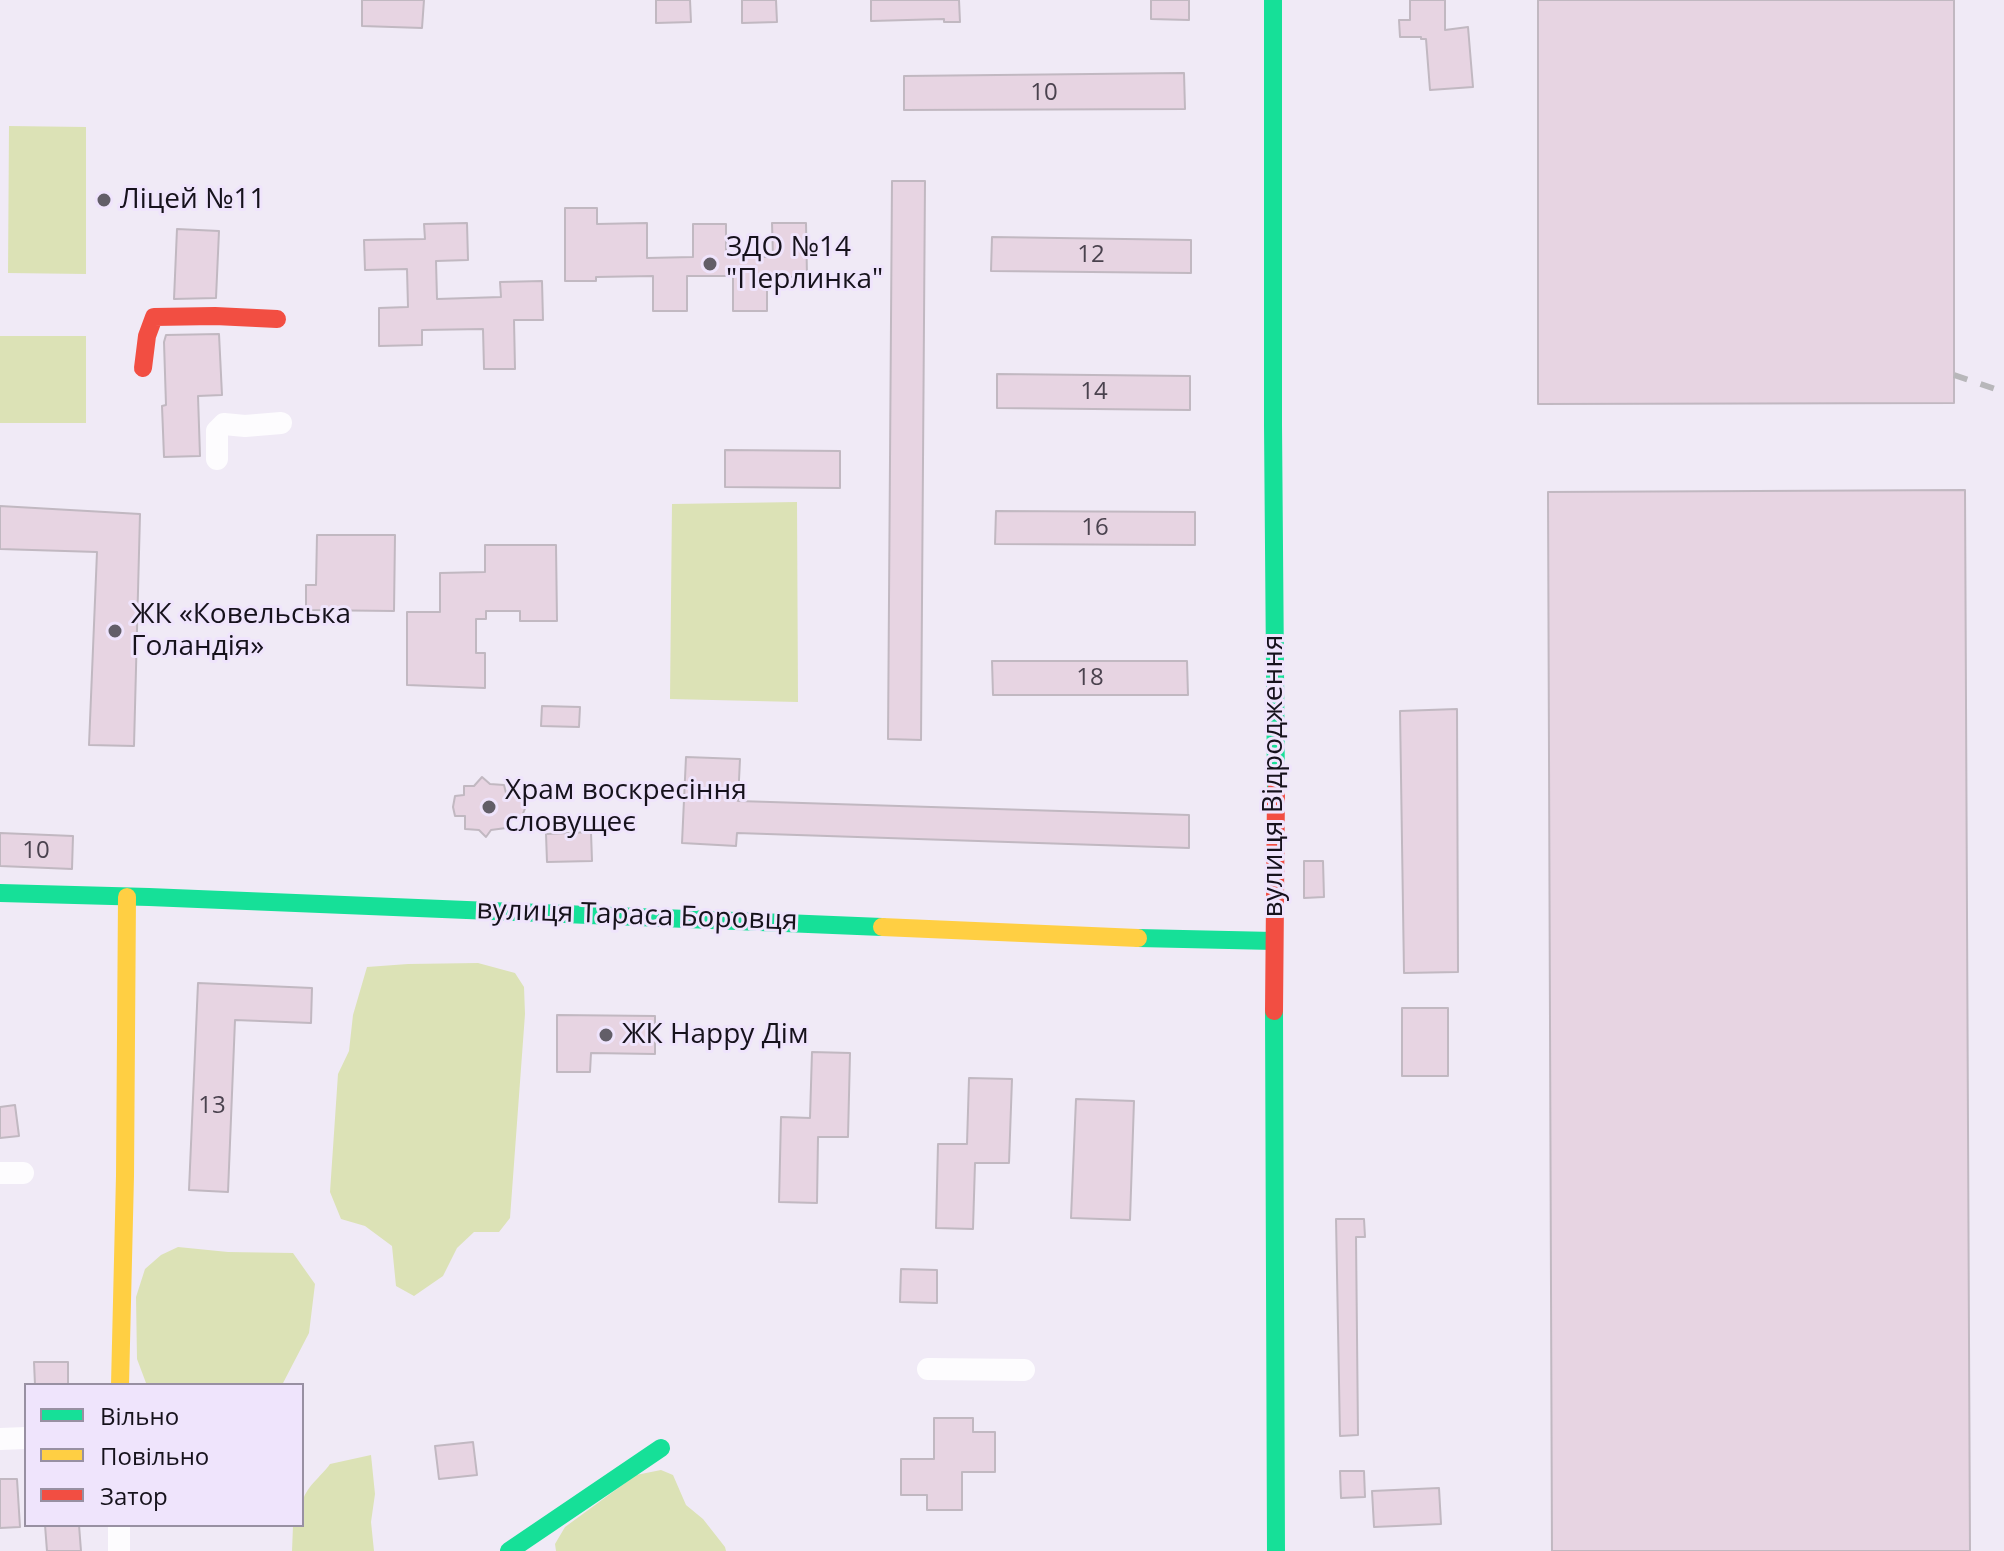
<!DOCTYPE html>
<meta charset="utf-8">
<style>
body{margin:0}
#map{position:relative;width:2004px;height:1551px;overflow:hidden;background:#f0eaf6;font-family:"Open Sans",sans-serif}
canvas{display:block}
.legend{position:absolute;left:24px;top:1383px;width:280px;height:144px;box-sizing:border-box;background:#efe4fc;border:2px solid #9890a2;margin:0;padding:10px 14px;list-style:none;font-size:24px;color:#16121c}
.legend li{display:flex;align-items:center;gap:16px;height:40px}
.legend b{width:40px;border:2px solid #9890a2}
</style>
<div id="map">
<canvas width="2004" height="1551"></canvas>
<ul class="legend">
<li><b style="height:10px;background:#16e098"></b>Вільно</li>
<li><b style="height:10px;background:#ffcf43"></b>Повільно</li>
<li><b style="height:10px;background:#f24e42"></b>Затор</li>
</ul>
</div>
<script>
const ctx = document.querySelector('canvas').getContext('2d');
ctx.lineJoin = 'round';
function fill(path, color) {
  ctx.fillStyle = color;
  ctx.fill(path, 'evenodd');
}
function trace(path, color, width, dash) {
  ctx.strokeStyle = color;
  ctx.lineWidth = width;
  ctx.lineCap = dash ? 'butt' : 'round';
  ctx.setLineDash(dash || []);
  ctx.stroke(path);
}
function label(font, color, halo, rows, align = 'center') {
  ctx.font = font + ' "Open Sans",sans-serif';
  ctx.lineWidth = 6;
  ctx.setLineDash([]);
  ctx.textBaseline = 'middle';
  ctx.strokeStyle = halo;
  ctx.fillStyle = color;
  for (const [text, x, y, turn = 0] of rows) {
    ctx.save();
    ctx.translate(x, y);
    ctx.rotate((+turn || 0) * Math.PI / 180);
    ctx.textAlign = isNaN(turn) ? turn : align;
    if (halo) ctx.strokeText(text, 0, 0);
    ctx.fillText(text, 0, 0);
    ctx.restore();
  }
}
fill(new Path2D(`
 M9,126L86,127V274L8,273Z
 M0,336H86V423H0Z
 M797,502L798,702L670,699L672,504Z
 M478,963L515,973L524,987L525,1014L510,1218L499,1232H474L457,1248L443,1276L414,1296L396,1286L392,1246L365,1226L341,1219L330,1192L338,1074L349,1051L353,1015L367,967L408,964Z
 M178,1247L228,1252L293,1253L315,1284L309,1333L282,1385H150L146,1383L137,1359L136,1297L145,1269L161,1255Z
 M371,1455L375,1494L371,1522L374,1551H292L293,1526L302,1525C302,1518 301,1510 302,1504C305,1487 321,1477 330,1464Z
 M661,1470L673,1475L686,1505L703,1519L725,1547L726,1551H556L555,1544L565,1527L636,1475Z`), '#dce2b6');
const building = new Path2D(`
 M362,0H424L422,28L362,26Z
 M656,0H690L691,22L656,23Z
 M742,0H776L777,22L742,23Z
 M871,0H959L960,22H944V19L871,21Z
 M1151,0H1189V20L1151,19Z
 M1410,0H1445V30L1468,27L1473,87L1430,90L1426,39H1421V37H1400L1399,20H1410Z
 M1538,0H1954V403L1538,404Z
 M1184,73L1185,109L904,110V76Z
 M892,181H925L921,740L888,739Z
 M565,208H597V224L647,223V258L693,257V224H726V257H773L772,223H806L807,277H767V311H733V276H687V311H653V276L596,277V281H565Z
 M467,223L468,260L436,261L437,299L501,297L500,282L542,281L543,320H514L515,369H484L483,329L422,330V345L379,346V308L408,307L407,269L365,270L364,240L425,239L424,224Z
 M177,229L219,231L216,298L174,299Z
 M992,237L1191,240V273L991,271Z
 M219,334L222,395L198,396L200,456L164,457L162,406L166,405L164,342L166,335Z
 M997,374L1190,376V410L997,408Z
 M725,450L840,451V488L725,487Z
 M1965,490L1970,1551H1552L1548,492Z
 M0,506L140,514L134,746L89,745L97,552L0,549Z
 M996,511L1195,512V545L995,544Z
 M317,535H395L394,611L306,610V585H316Z
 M485,545H556L557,621H520V611H486V619H476V653H485V688L407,685V612H440V573L485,572Z
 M992,661H1187L1188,695H993Z
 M542,706L580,707L579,727L541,726Z
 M1457,709L1458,972L1404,973L1400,711Z
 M686,757L740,759L738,801L1189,815V848L737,833L736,846L682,843Z
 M482,777L490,784L504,785L506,793H520L526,806L522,816L506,820V828L491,830L486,837L479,830L465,829V816H455L453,807L455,796L464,795V786H474Z
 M591,832L592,861L547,862L546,834Z
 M0,833L73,836L72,869L0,866Z
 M1304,861H1323L1324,897L1304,898Z
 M198,983L312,988L311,1023L235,1020L228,1192L189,1190Z
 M1402,1008H1448V1076H1402Z
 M557,1015L655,1016V1054L591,1053L590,1072H557Z
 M812,1052L850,1053L848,1137H818L817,1203L779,1202L781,1117L810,1118Z
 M969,1078L1012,1079L1009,1163H975L973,1229L936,1228L938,1144H967Z
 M1076,1099L1134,1101L1130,1220L1071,1218Z
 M15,1105L19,1136L0,1138V1107Z
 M1336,1219H1364L1365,1237H1356L1358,1435L1340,1436Z
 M901,1269L937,1270V1303L900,1302Z
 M34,1362H68V1385H35Z
 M934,1418H973V1432H995V1472H962V1510H927V1495H901V1459H934Z
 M473,1442L477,1475L439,1479L435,1446Z
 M1340,1471H1364L1365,1497L1341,1498Z
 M0,1479H17L20,1527L0,1528Z
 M1439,1488L1441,1524L1374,1527L1372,1491Z
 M45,1525H79L81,1551H47Z`);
fill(building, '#e7d4e2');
trace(building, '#c1b8c1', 2);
trace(new Path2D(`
 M217,459V431L224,424L245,426L281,423
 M0,1173H23
 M928,1369L1024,1370
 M0,1439L26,1438
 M119,1525V1551`), '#fdfcfe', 22);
trace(new Path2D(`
 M1273,0V425L1276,790
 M0,893L149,897L882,927
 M1138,938L1274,941
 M1274,1011L1276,1551
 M509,1551L661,1448`), '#16e098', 18);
trace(new Path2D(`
 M882,927L1138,938
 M120,1385L125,1176L127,897`), '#ffcf43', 18);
trace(new Path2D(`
 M143,368L147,336L154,317L215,316L277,319
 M1274,1011L1276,790`), '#f24e42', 18);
trace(new Path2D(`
 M1954,375L2004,392`), '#b8b7ba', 6, [14, 14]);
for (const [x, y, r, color] of [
 [104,200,8,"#625e68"],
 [710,264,8,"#625e68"],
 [115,631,8,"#625e68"],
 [489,807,8,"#625e68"],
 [606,1035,8,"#625e68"]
]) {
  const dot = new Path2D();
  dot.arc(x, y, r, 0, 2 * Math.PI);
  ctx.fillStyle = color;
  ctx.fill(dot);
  trace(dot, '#efe4fc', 3);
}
label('24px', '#4a424e', null, [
 ["10",1044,93],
 ["12",1091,255],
 ["14",1094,392],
 ["16",1095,528],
 ["18",1090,678],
 ["10",36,851],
 ["13",212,1106]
]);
label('28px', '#16121c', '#efe4fc', [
 ["Ліцей №11",120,200],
 ["ЗДО №14",726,248],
 ["\"Перлинка\"",726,280],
 ["ЖК «Ковельська",131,615],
 ["Голандія»",131,647],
 ["Храм воскресіння",505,791],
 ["словущеє",505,823],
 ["ЖК Happy Дім",622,1035]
], 'left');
label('28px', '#16121c', '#efe4fc', [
 ["вулиця Відродження",1274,776,-90],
 ["вулиця Тараса Боровця",637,916,2]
]);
</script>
